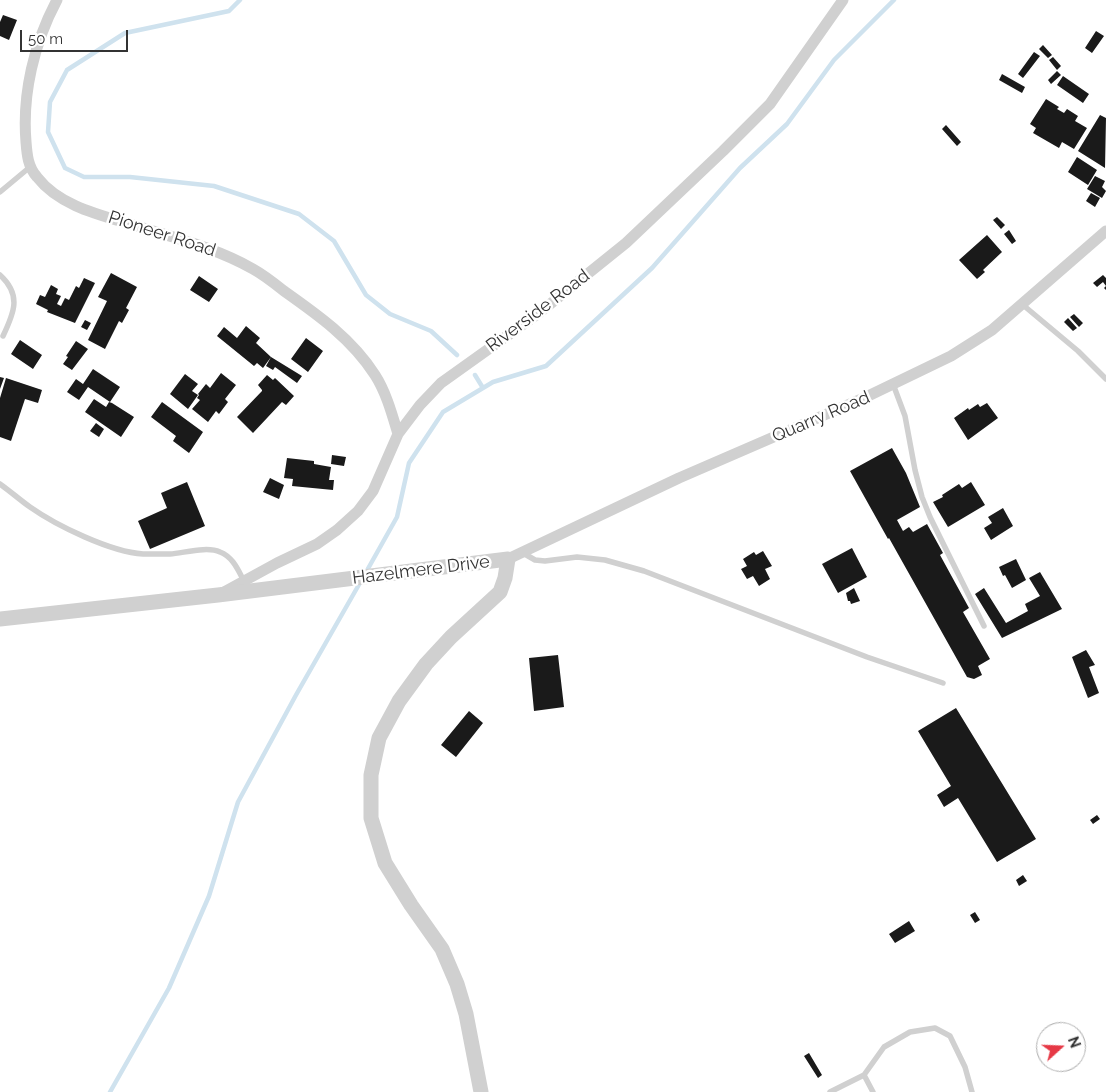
<!DOCTYPE html>
<style>
body{margin:0}
#map{position:relative;width:1106px;height:1092px;overflow:hidden;background:#fff;font-family:Raleway,sans-serif}
canvas{display:block}
.north{position:absolute;left:1036px;top:1022px;width:50px;height:50px;box-sizing:border-box;background:#fff;border:1px solid #adadad;border-radius:50%;rotate:70deg;font-size:14px;font-weight:700;line-height:20px;text-align:center;color:#333}
.north::after{content:'';display:block;margin:auto;width:18px;height:22px;background:#e63946;clip-path:polygon(50% 0,100% 100%,50% 72%,0 100%)}
.scale{position:absolute;left:20px;top:30px;width:108px;height:22px;box-sizing:border-box;border:2px solid #333;border-top:0;padding-left:6px;font-size:15px;line-height:18px;white-space:nowrap;color:#333;-webkit-text-stroke:4px #fff;paint-order:stroke}
</style>
<div id="map">
<canvas width="1106" height="1092"></canvas>
<div class="north">N</div>
<div class="scale">50 m</div>
</div>
<script>
const ctx = document.querySelector('canvas').getContext('2d');
ctx.lineJoin = 'round';
function trace(path, color, width, dash) {
  ctx.strokeStyle = color;
  ctx.lineWidth = width;
  ctx.lineCap = dash ? 'butt' : 'round';
  ctx.setLineDash(dash || []);
  ctx.stroke(path);
}
function fill(path, color) {
  ctx.fillStyle = color;
  ctx.fill(path, 'evenodd');
}
function label(font, color, halo, rows, align = 'center') {
  ctx.font = font + ' Raleway,sans-serif';
  ctx.lineWidth = 5;
  ctx.setLineDash([]);
  ctx.textBaseline = 'middle';
  ctx.strokeStyle = halo;
  ctx.fillStyle = color;
  for (const [text, x, y, turn = 0] of rows) {
    ctx.save();
    ctx.translate(x, y);
    ctx.rotate((+turn || 0) * Math.PI / 180);
    ctx.textAlign = isNaN(turn) ? turn : align;
    if (halo) ctx.strokeText(text, 0, 0);
    ctx.fillText(text, 0, 0);
    ctx.restore();
  }
}
trace(new Path2D(`
 M240,0L229,11L125,33L67,70L50,102L48,132L65,168L84,177H130L214,186L299,214L334,241L366,295L390,314L431,331L457,355
 M475,375L483,388
 M365,574L397,517L409,463L443,412L493,382L546,366L652,268L740,168L787,124L834,60L894,0
 M110,1092L169,988L209,896L238,802L296,695L361,581`), '#cfe2ee', 4.5);
fill(new Path2D(`
 M3,15L17,20L9,40L0,36V22Z
 M1096,31L1104,36L1092,53L1085,48Z
 M1043,45L1052,55L1048,58L1039,49Z
 M1034,52L1040,56L1023,78L1018,74Z
 M1053,57L1061,66L1057,70L1049,60Z
 M1057,71L1061,75L1051,84L1048,80Z
 M1002,74L1025,87L1022,93L999,80Z
 M1063,76L1089,94L1083,103L1057,85Z
 M1046,99L1059,107L1057,109L1064,113L1067,109L1078,116L1075,121L1087,128L1074,149L1062,142L1059,148L1033,133L1036,128L1030,124Z
 M1100,115L1106,118L1105,168L1078,151Z
 M946,125L961,142L957,146L942,129Z
 M1077,157L1097,170L1088,185L1068,172Z
 M1095,176L1105,181L1102,187L1106,191L1102,198L1087,189Z
 M1091,193L1100,198L1095,207L1086,201Z
 M997,217L1005,225L1001,229L993,220Z
 M1009,230L1016,241L1012,244L1004,234Z
 M987,235L1002,252L983,270L985,272L977,279L959,260Z
 M111,273L137,287L126,308L129,310L122,323L119,321L105,349L88,340L107,301L98,297Z
 M1103,275L1106,278V290L1104,288L1106,286L1103,282L1097,287L1093,283Z
 M199,276L218,289L209,302L190,290Z
 M84,278L95,283L75,323L47,312L48,310L36,304L40,295L45,297L51,285L58,289L56,294L61,296L57,304L61,306L65,298L69,300L76,286L79,288Z
 M1074,314L1083,323L1079,327L1070,317Z
 M1068,318L1077,328L1073,331L1064,322Z
 M85,320L91,323L87,330L81,327Z
 M246,326L260,338L256,343L271,357L263,368L257,363L254,366L217,336L224,327L237,338Z
 M306,338L323,351L308,372L291,359Z
 M20,340L42,355L33,369L11,354Z
 M76,341L88,349L72,370L63,364L68,357L66,356Z
 M271,357L302,376L297,383L275,367L273,370L266,366Z
 M93,369L120,387L110,402L88,387L79,400L67,392L76,379L83,384Z
 M221,373L236,385L225,399L228,402L219,414L216,411L208,422L192,409L200,400L197,398L199,395L198,394L206,384L210,388Z
 M185,374L198,384L192,391L198,395L188,409L170,394Z
 M267,375L273,380L275,378L294,396L286,405L282,402L253,433L237,417L262,391V390L258,385Z
 M0,377L4,378L0,389Z
 M6,378L42,390L38,403L25,399L11,441L0,437V398Z
 M94,399L106,407L109,402L112,403L134,417L121,437L85,412Z
 M162,402L203,432L189,453L173,441L176,436L151,417Z
 M987,403L998,418L968,440L954,418L968,408L969,410L978,404L980,407Z
 M96,423L104,429L99,437L90,431Z
 M892,448L906,473L920,507L897,520L903,531L909,527L913,532L927,524L943,553L940,555L969,608L963,612L990,659L978,666L982,675L974,679L967,677L889,538L888,539L850,471Z
 M332,455L346,457L344,466L331,464Z
 M287,458L314,461V464L331,467L329,480H334L333,490L292,486L293,479L284,478Z
 M270,478L284,485L279,499L263,492Z
 M187,482L205,526L150,549L138,521L167,508L161,493Z
 M971,482L985,505L948,527L933,502L943,497L942,495L959,484L962,488Z
 M1003,508L1013,526L991,540L984,528L992,523L988,517Z
 M852,548L867,577L838,593L822,564Z
 M763,551L772,566L765,569L770,579L759,586L753,576L747,579L741,569L747,566L743,559L754,552L756,555Z
 M1016,559L1026,580L1012,588L1005,575L1003,576L999,567Z
 M1040,572L1062,609L1002,638L975,594L984,588L1006,623L1028,611L1025,604L1040,596L1029,578Z
 M854,588L860,601L851,604L850,601H848L846,593Z
 M1086,650L1095,665L1089,667L1099,693L1088,698L1072,657Z
 M558,655L564,707L534,711L529,658Z
 M956,708L1036,839L997,862L958,798L944,807L937,795L951,786L918,731Z
 M469,711L483,723L456,757L441,745Z
 M1097,815L1100,819L1093,824L1090,820Z
 M1023,875L1027,881L1019,886L1016,880Z
 M975,912L980,920L975,923L970,915Z
 M909,921L915,931L895,943L889,934Z
 M809,1053L822,1075L818,1078L804,1056Z`), '#1a1a1a');
trace(new Path2D(`
 M0,192L30,167
 M0,275C22,295 14,313 3,336
 M1023,305L1078,351L1106,379
 M893,384L905,416L915,470L922,497L930,517L984,626
 M0,484C10,491 20,500 30,507C57,526 111,552 143,554C152,554 162,554 170,554C184,553 207,546 220,552C233,557 238,570 244,581
 M523,553L535,560L545,561L577,557L605,560L644,571L867,657L943,683
 M864,1075L873,1092
 M830,1092L864,1075L884,1047L910,1032L935,1028L950,1036L965,1067L972,1092`), '#d0d0d0', 5.5);
trace(new Path2D(`
 M57,0C34,43 22,94 26,142C27,155 28,167 37,177C61,208 105,216 140,227C179,239 218,249 253,269C264,275 274,283 284,291C318,315 352,339 375,375C386,392 392,414 398,434
 M508,559L679,478L866,397L951,356L992,330L1106,231
 M224,592L277,563L317,544L337,530L358,511L373,491L398,434L420,405L441,383L539,313L626,243L723,151L770,104L843,0`), '#d0d0d0', 11);
trace(new Path2D(`
 M0,619L218,595L508,559L505,578L500,592L451,637L426,664L399,701L379,738L371,775V818L385,863L411,905L442,949L457,984L466,1014L481,1092`), '#d0d0d0', 15);
label('18px', '#333', '#fff', [
 ["Pioneer Road",162,234,18],
 ["Riverside Road",538,311,-37],
 ["Quarry Road",821,417,-23],
 ["Hazelmere Drive",421,570,-7]
]);
</script>
